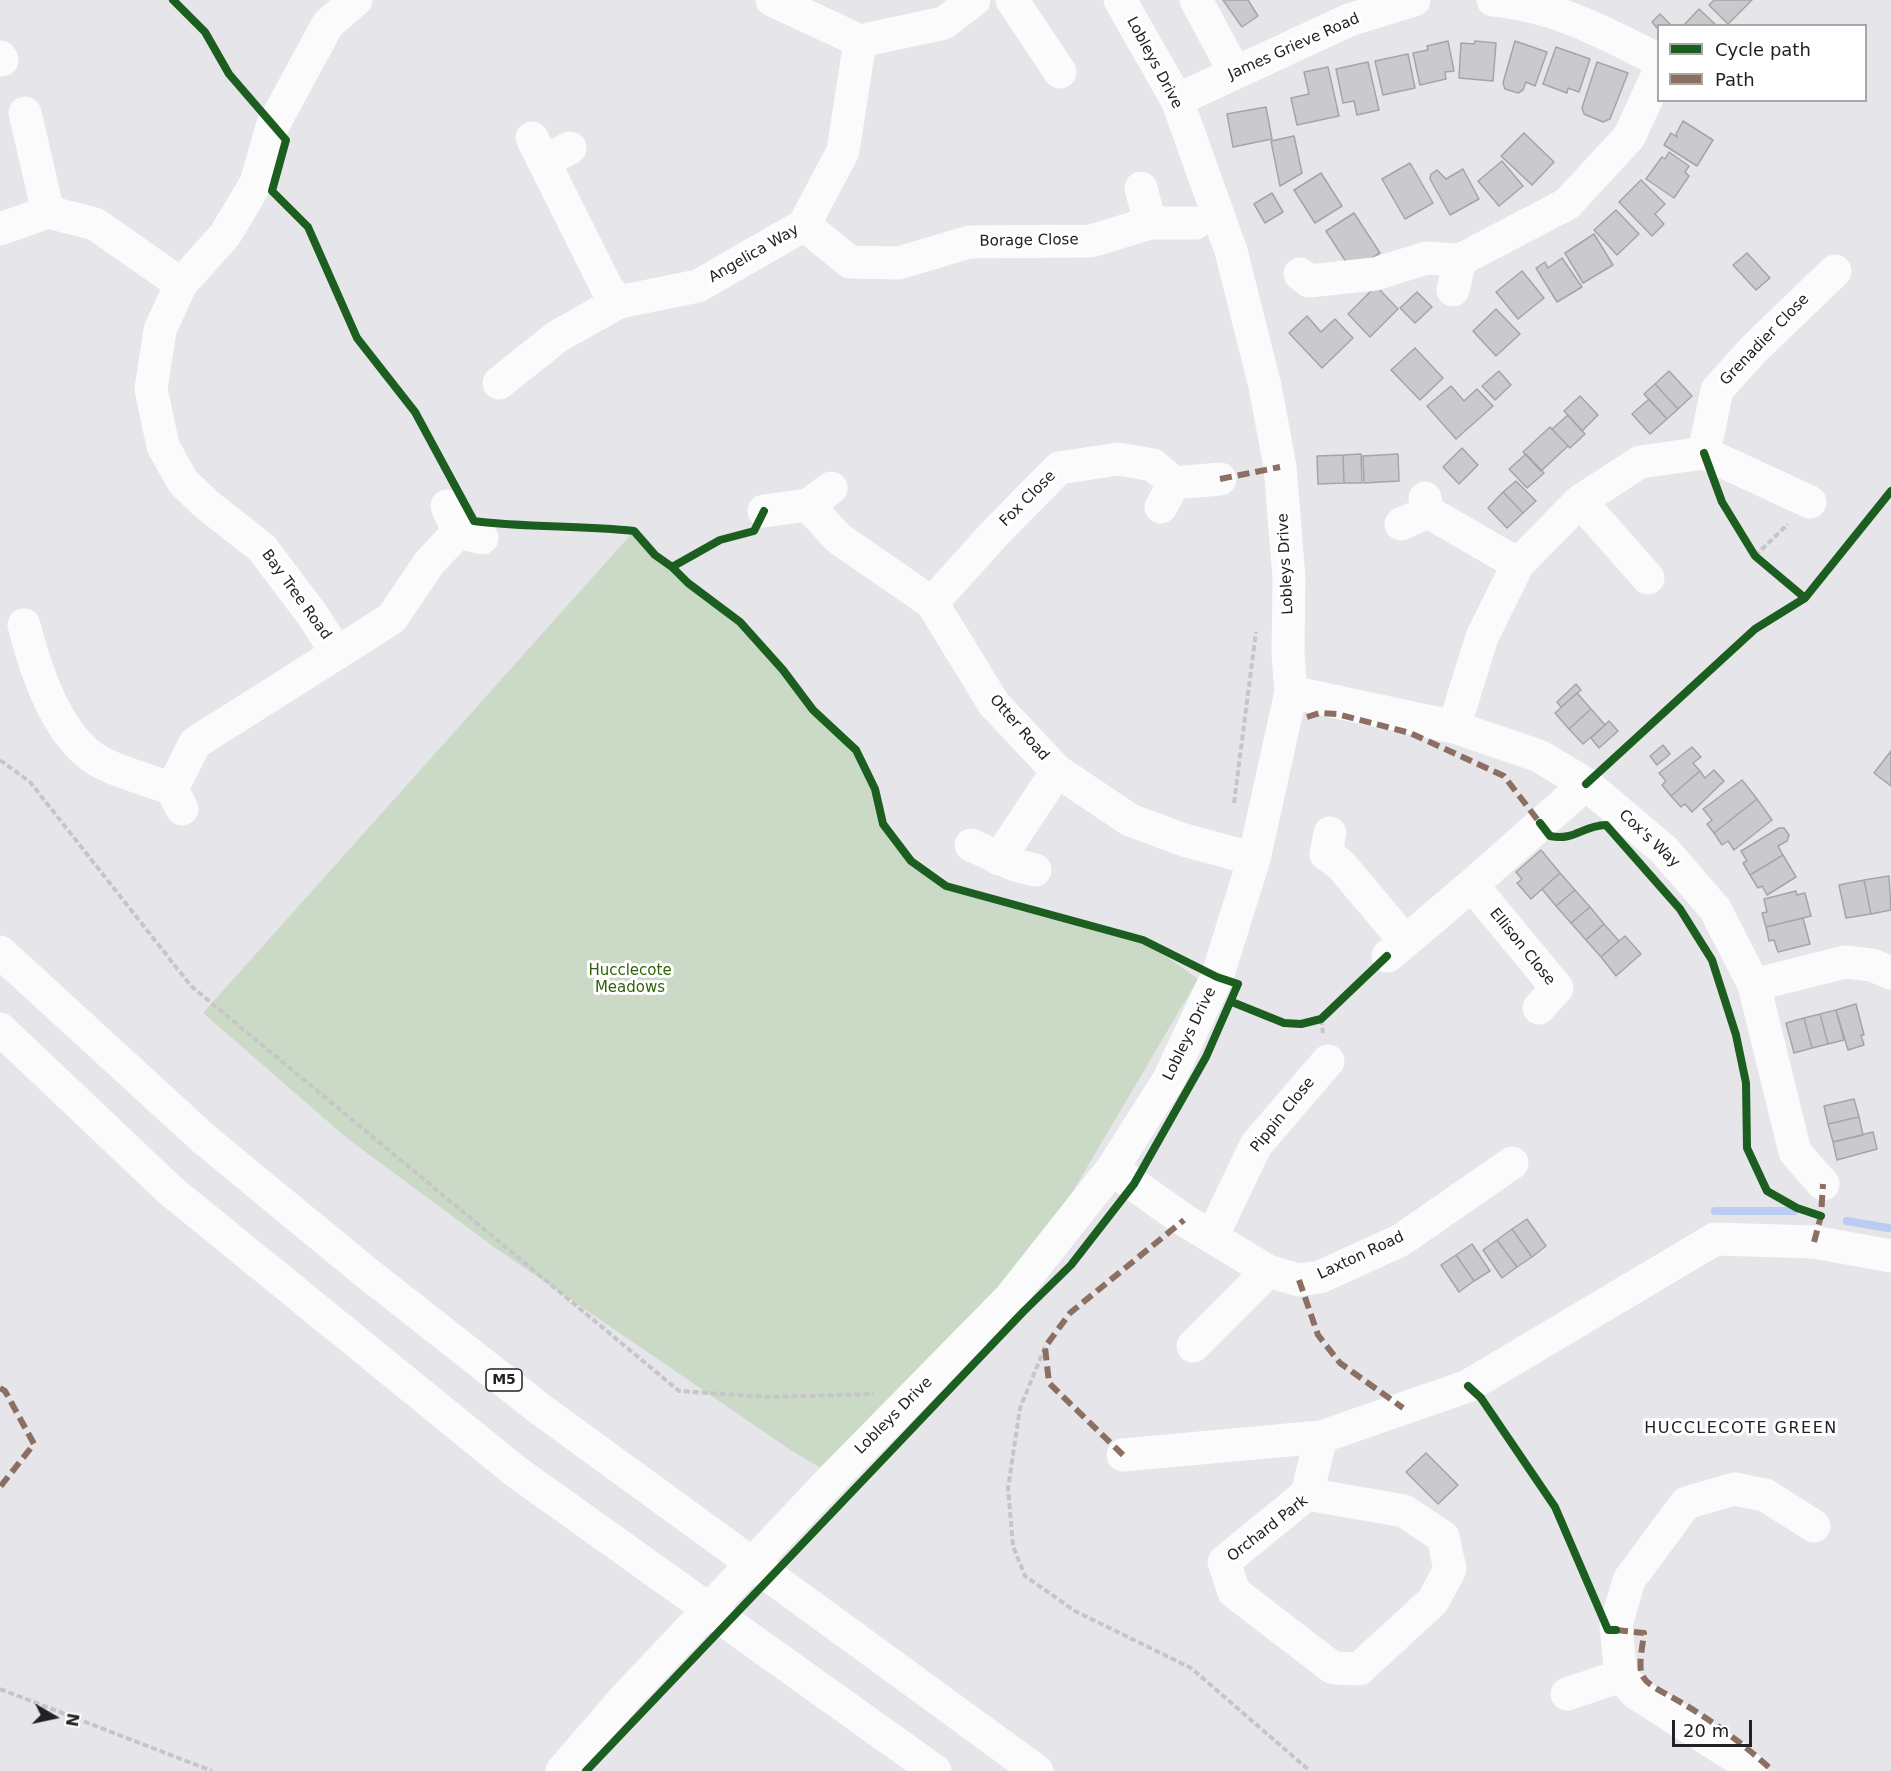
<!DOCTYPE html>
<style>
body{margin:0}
#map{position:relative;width:1891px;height:1771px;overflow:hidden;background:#e5e5ea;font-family:"DejaVu Sans",sans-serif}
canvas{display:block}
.legend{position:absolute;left:1657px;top:24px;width:210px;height:78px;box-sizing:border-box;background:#fff;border:2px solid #a7a7a8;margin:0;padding:8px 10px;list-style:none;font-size:18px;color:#222226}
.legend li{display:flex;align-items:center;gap:12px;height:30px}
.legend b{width:30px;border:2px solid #a7a7a8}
.north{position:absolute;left:24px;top:1687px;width:60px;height:60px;-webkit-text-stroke:4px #fff;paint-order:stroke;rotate:99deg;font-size:16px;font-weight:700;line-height:24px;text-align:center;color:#222226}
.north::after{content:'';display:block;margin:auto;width:21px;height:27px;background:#222226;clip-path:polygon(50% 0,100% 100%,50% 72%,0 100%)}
.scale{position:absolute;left:1672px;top:1720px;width:80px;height:27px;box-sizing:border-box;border:3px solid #222226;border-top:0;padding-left:8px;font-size:18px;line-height:21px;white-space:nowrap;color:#222226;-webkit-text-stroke:4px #fff;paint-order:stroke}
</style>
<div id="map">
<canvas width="1891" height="1771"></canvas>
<ul class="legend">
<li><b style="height:8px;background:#1b5e20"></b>Cycle path</li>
<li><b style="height:8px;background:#8d6e63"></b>Path</li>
</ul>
<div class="north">N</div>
<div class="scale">20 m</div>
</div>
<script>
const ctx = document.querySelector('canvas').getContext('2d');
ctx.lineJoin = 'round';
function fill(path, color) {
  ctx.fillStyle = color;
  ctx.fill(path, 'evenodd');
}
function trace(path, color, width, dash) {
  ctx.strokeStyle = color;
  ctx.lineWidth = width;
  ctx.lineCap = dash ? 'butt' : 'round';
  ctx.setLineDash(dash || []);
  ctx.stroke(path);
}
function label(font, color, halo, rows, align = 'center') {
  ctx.font = font + ' "DejaVu Sans",sans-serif';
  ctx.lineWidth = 6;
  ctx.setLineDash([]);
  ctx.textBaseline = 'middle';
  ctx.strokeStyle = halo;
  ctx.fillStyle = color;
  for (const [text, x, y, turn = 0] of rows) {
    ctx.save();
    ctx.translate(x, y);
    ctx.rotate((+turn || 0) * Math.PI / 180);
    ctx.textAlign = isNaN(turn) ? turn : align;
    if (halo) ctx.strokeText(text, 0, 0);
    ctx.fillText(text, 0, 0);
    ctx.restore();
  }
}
fill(new Path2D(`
 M634,531L655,555L688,583L740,622L813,710L856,750L867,769L883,824L911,861L946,886L1143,940L1198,979L1010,1298L821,1468L792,1451L494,1247L348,1139L203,1013Z`), '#cbdac6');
trace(new Path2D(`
 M1715,1211H1794
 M1847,1221L1888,1228`), '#baccf1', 8);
const building = new Path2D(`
 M1223,0H1248L1258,16L1242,27Z
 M1714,0H1752L1728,24L1709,5Z
 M1699,9L1717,26H1683Z
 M1660,14L1672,26H1658V29L1652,22Z
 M1448,41L1454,71L1445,72L1446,79L1420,85L1413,53L1428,50L1427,46Z
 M1475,41L1496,43L1493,81L1459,78L1461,43L1474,44Z
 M1515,41L1547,52L1535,86L1526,82L1523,90L1518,93L1505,89L1503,83Z
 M1556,47L1590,59L1579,92L1568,88L1567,93L1543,84Z
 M1408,54L1415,88L1383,95L1375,61Z
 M1368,62L1379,110L1357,115L1354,101L1343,103L1336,69Z
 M1597,62L1628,73L1610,119L1603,122L1584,114L1582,108Z
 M1328,67L1339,116L1297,125L1291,98L1309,94L1304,72Z
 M1266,107L1272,139L1233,147L1227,114Z
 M1683,121L1713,140L1697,166L1664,145L1671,133L1677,137L1676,134Z
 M1524,133L1554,162L1532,185L1501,156Z
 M1294,136L1302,173L1280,186L1271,141Z
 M1669,152L1689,166L1685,172L1689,176L1674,198L1646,179L1662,157L1665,159Z
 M1502,161L1523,186L1499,206L1478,181Z
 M1410,163L1433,203L1405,219L1382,179Z
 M1463,169L1479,199L1450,215L1430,179L1431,174L1437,170L1446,179Z
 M1321,173L1342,206L1315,223L1294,190Z
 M1641,180L1665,204L1655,214L1664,224L1652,236L1619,202Z
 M1272,193L1283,212L1265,223L1254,204Z
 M1616,210L1639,234L1617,255L1594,230Z
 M1354,213L1380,253L1352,271L1326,231Z
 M1594,234L1613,265L1583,283L1565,253Z
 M1747,253L1770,278L1756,290L1733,265Z
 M1562,258L1582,287L1557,302L1536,268L1545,262L1548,268Z
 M1522,271L1544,298L1518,319L1496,292Z
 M1376,286L1398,309L1370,337L1348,314Z
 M1417,292L1432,307L1415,323L1400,308Z
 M1496,309L1520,334L1496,356L1473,331Z
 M1307,316L1321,332L1335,319L1353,338L1322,368L1289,333Z
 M1415,348L1443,378L1420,400L1391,370Z
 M1499,371L1511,385L1495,400L1482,386Z
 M1669,371L1692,396L1678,409L1655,384Z
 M1655,384L1678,409L1667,419L1644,394Z
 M1451,386L1464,401L1477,389L1493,406L1456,439L1427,406Z
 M1580,396L1598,415L1582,431L1564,411Z
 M1649,399L1667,419L1650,434L1632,414Z
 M1568,415L1585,434L1570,448L1552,429Z
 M1550,427L1568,446L1541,471L1523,452Z
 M1462,448L1478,465L1459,484L1443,467Z
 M1361,454L1362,483H1344L1343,455Z
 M1398,454L1399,481L1364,483L1363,456Z
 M1526,454L1544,473L1527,488L1509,469Z
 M1343,455L1344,483L1318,484L1317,456Z
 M1516,481L1536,501L1523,513L1503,492Z
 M1503,492L1523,513L1507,528L1488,508Z
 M1576,684L1581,690L1561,707L1557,702Z
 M1577,693L1591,709L1569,729L1555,713Z
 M1591,709L1605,725L1583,744L1569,729Z
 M1609,721L1618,731L1599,748L1591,738Z
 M1663,745L1670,754L1657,765L1650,756Z
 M1692,747L1701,757L1693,763L1700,771L1671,796L1662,785L1666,781L1659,773Z
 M1891,751V786L1874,773Z
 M1714,770L1724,781L1692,812L1685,804L1681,807L1671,796L1700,771L1705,778Z
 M1742,780L1757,799L1714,833L1707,824L1712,820L1703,809Z
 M1757,799L1772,820L1734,850L1728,841L1722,845L1714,833Z
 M1779,828H1784L1789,835L1787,841L1778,846L1783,855L1750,875L1743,863L1747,861L1741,851Z
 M1541,850L1560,873L1531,899L1517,883L1522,879L1516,872Z
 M1783,855L1796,877L1767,895L1762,886L1758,888L1750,875Z
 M1560,873L1575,890L1556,906L1542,889Z
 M1889,876L1891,910L1871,914L1864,880Z
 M1864,880L1871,914L1846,918L1839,885Z
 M1575,890L1590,907L1571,923L1556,906Z
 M1796,891L1797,895L1805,893L1811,916L1766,927L1762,913L1767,912L1764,899Z
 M1590,907L1604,924L1586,940L1571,923Z
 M1803,918L1810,944L1778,952L1774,940L1769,941L1766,927Z
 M1604,924L1619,941L1601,957L1586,940Z
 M1625,936L1641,954L1616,976L1601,957Z
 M1856,1004L1864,1035H1861L1864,1045L1848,1050L1836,1010Z
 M1836,1010L1844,1040L1828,1044L1820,1014Z
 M1820,1014L1828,1044L1812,1048L1804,1018Z
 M1804,1018L1812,1048L1794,1053L1786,1023Z
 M1854,1099L1859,1117L1828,1124L1824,1106Z
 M1859,1117L1863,1135L1833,1142L1828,1124Z
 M1873,1132L1877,1149L1837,1160L1833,1142Z
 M1527,1219L1546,1246L1532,1257L1512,1229Z
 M1512,1229L1532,1257L1517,1267L1497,1240Z
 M1497,1240L1517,1267L1502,1278L1483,1250Z
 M1472,1244L1490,1271L1474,1281L1456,1255Z
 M1456,1255L1474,1281L1459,1292L1441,1265Z
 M1426,1453L1458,1485L1438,1504L1406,1472Z`);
fill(building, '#cacacd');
trace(building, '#a5a5a9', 1.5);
trace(new Path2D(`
 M1755,556L1788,524
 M0,760L30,782L191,986L679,1391L768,1397L874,1394
 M1234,803L1256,632
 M1321,1019L1323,1033
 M1045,1347L1020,1408L1008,1488L1013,1546L1025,1576L1075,1611L1191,1668L1310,1771
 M0,1689L212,1771`), '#c6c6c9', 4, [6, 3]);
trace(new Path2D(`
 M772,0L860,41L944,23L974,0
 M1012,0L1060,72
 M1196,0L1235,73
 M1493,0C1553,5 1606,33 1658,60
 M0,57L2,60
 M1177,100L1349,20L1414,0
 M25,113L48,212
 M532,138L607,288L619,302
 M545,161L570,148
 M1141,188L1150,223
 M804,225L850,262L899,263L969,242L1091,241L1150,223H1195
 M0,229L48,212L95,224L181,284
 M1300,274L1309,281L1375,274L1426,258L1460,260
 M1453,290L1460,260L1567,204L1629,137L1658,74
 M499,383L558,336L619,302L698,286L804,225L843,151L860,41
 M1704,453L1717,390L1754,349L1835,271
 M1425,498L1428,512L1518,564
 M1580,501L1648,578
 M808,505L838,538L932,603L994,704L1057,771L1130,820L1184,840L1254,859
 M447,506L458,532L482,538
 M1161,507L1174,483
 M764,511L808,505L831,488
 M1401,524L1428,512
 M932,603L995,533L1059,468L1118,459L1153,465L1174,483L1220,479
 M24,625C36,672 59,744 106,765C126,774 151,781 172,789
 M337,653L392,618L429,563L458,532
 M1291,692L1454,727L1539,756L1586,784L1664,850L1715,909L1754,985L1795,1152L1823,1184
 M1454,727L1482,637L1518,564L1580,501L1640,462L1704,453L1810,502
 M182,809L172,789L195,743L337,653L311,613L262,548L206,504L183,482L163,446L151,389L160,330L181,284L225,235L256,183L272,127L328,24L356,0
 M1330,833L1326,854L1340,864L1405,941
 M971,845L1015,865L1035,870
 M999,859L1057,771
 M1388,956L1472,885
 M1754,985L1845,962L1872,965L1891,973
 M1539,1008L1557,988L1472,885L1586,784
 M1112,1169L1184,1220L1268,1271L1299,1280L1320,1277L1401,1240L1512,1163
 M1212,1237L1256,1145L1328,1061
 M1193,1346L1268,1271
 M1123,1455L1321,1437L1468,1386L1715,1239L1814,1242L1891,1256
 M1307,1494L1404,1511L1443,1537L1450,1569L1433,1601L1359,1669L1333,1668L1234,1592L1224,1562Z
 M1307,1494L1321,1437
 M1567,1694L1621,1676
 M562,1771L625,1698L834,1477L1010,1298L1112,1169L1169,1079L1217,977L1254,859L1291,692L1288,655L1289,577L1280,467L1265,386L1231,251L1177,100L1120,0
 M1752,1771L1736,1757L1636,1693L1621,1676L1616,1625L1629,1580L1686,1503L1734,1489L1765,1495L1814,1526`), '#fbfbfc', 33);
trace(new Path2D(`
 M0,952L204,1139L363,1270L540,1409L1037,1771
 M0,1029L171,1191L515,1471L935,1771`), '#fbfbfc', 33);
trace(new Path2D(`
 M1220,479L1280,467
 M1307,717L1320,713L1337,714L1410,733L1504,776L1540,823
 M1814,1242L1821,1216L1823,1184
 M1299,1280L1318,1335L1340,1363L1403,1408
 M0,1388L5,1391L34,1444L0,1487
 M1123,1455L1049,1383L1045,1347L1070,1313L1184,1220
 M1616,1630L1644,1633C1643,1645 1638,1664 1642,1675C1646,1684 1659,1690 1668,1695C1706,1716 1740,1741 1773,1771`), '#8d6e63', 6, [12, 6]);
trace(new Path2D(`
 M173,0L205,32L229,74L286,140L272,191L308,227L357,338L415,412L474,521C527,528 581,525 634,531L655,555L672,567
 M1704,453L1722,502L1755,556L1805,598
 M1586,784L1755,629L1805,598L1891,491
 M1540,823L1550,836C1575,841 1581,826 1606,825L1680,909L1712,960L1736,1035L1746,1083L1747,1148L1767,1191L1797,1208L1821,1216
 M1232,1002L1284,1023L1301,1024L1321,1019L1387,956
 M1468,1386L1481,1398L1555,1507L1608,1630H1616
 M586,1771L1023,1312L1071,1265L1134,1184L1206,1057L1238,984L1217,977L1143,940L946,886L911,861L883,824L875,789L856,750L813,710L783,670L740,622L688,583L672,567L720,540L754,531L764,511`), '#1b5e20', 8);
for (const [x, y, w] of [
 [504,1380,36]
]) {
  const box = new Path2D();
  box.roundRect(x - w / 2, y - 11, w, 22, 4.5);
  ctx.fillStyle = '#fff';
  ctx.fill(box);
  trace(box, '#222226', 1.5);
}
label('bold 14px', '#222226', null, [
 ["M5",504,1380]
]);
label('15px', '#222226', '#fff', [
 ["James Grieve Road",1294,47,-24],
 ["Lobleys Drive",1154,63,62],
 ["Borage Close",1029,241,-1],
 ["Angelica Way",754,254,-30],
 ["Grenadier Close",1765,340,-46],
 ["Fox Close",1028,499,-45],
 ["Lobleys Drive",1286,564,-93],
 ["Bay Tree Road",296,595,54],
 ["Otter Road",1019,728,49],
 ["Cox's Way",1649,839,43],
 ["Ellison Close",1522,947,51],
 ["Lobleys Drive",1190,1034,-64],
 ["Pippin Close",1283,1115,-51],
 ["Laxton Road",1361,1256,-25],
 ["Lobleys Drive",894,1416,-45],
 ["Orchard Park",1268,1529,-38]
]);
label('15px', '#2e6308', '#fff', [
 ["Hucclecote",630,971],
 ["Meadows",630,988]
]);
ctx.letterSpacing = '1.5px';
label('16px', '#222226', '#fff', [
 ["HUCCLECOTE GREEN",1741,1429]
]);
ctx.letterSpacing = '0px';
</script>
